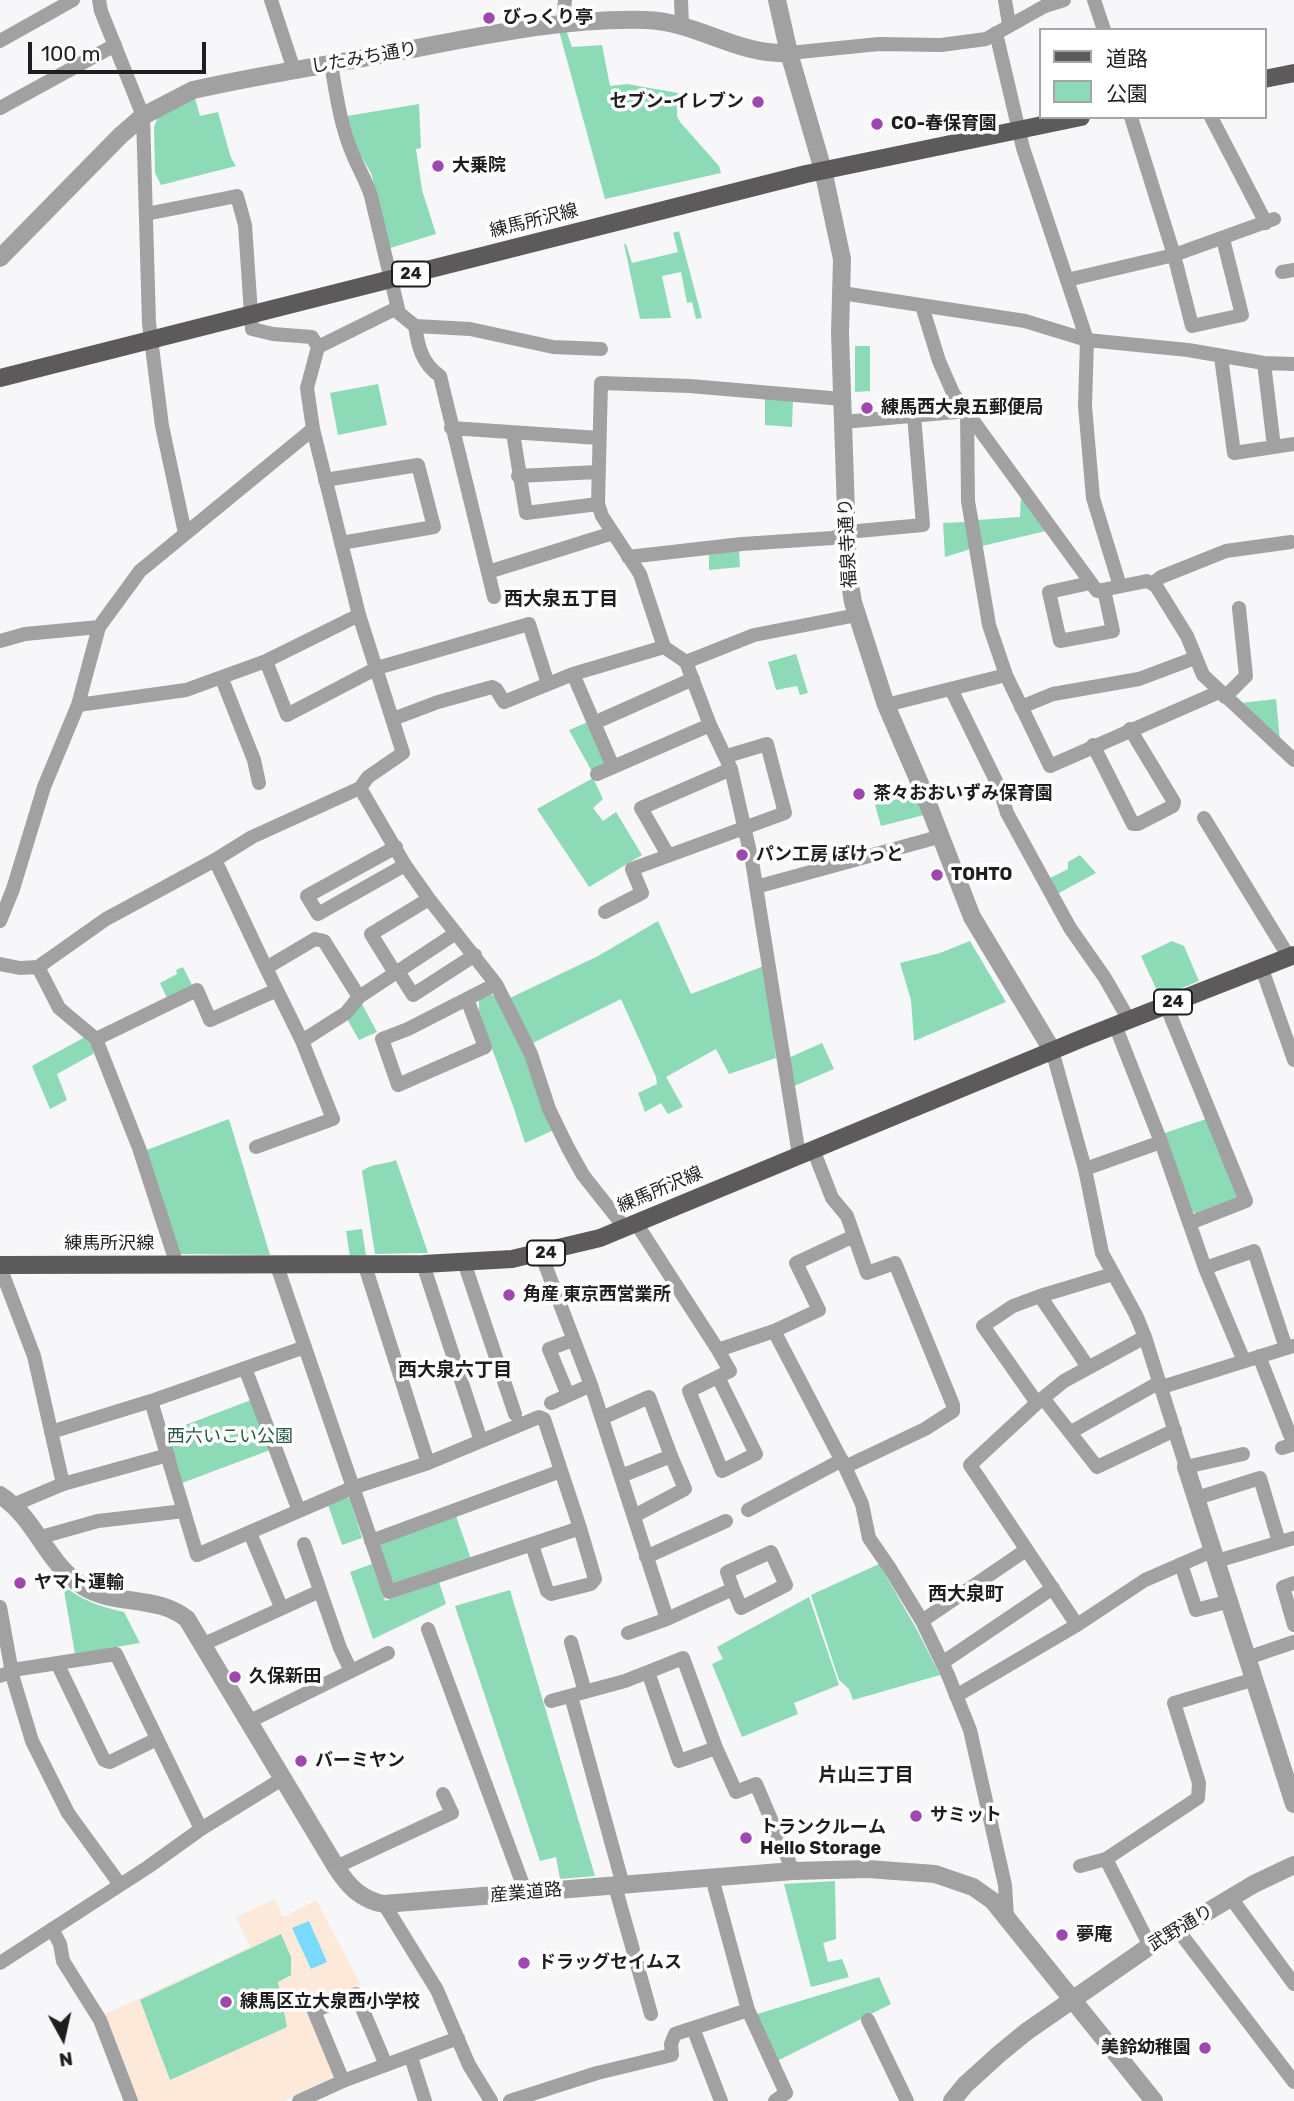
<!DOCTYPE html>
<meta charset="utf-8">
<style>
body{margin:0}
#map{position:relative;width:1294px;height:2101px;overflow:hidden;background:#f7f7f9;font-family:Rubik,"Noto Sans JP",sans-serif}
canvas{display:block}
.legend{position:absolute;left:1039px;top:28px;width:228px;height:91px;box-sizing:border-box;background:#fff;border:2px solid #a5a5a5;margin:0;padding:9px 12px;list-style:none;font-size:21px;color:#1e1e1f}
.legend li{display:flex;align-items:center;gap:14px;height:35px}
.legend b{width:35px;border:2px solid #a5a5a5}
.north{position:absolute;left:28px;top:2003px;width:70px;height:70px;-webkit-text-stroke:5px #fff;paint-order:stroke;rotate:172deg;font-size:19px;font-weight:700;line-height:28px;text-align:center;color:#1e1e1f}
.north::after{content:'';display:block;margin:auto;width:24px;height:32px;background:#1e1e1f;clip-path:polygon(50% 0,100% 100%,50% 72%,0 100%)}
.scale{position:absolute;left:28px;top:42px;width:178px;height:32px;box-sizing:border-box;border:4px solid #1e1e1f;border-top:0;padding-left:9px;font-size:21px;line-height:24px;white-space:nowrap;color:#1e1e1f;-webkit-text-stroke:5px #fff;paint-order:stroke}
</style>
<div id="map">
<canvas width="1294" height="2101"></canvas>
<ul class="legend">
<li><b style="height:9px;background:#5c5a5a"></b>道路</li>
<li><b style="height:19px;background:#8cdab6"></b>公園</li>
</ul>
<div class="north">N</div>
<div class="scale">100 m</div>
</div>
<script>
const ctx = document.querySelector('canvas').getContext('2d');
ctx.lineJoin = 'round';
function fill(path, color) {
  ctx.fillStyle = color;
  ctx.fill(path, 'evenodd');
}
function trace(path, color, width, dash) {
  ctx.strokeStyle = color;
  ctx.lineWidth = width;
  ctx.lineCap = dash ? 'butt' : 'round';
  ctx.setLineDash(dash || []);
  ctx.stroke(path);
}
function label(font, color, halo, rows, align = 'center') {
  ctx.font = font + ' Rubik,"Noto Sans JP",sans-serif';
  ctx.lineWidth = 7;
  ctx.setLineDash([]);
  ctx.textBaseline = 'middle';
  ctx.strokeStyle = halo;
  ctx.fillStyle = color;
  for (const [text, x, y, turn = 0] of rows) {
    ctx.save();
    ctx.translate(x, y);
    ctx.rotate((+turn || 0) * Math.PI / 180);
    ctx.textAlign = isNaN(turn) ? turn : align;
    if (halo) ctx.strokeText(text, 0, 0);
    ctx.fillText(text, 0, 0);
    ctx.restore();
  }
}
fill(new Path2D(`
 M275,1899L283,1917L316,1900L361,1985L308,2009L337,2075L284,2101H138L105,2014L250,1947L236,1917Z`), '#fde9da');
fill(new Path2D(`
 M566,30L572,47L602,45L610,86L627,84L678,93L677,116L680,122L719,166L721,173L605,199L559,31Z
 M195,98L200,116L218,112L231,158L236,166L161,185L155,173L154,127L158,117Z
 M419,104L421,148L416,149L422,190L436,234L390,248L371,173L358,151L347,116Z
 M679,231L702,318L696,319L692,302L687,303L681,272L662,276L671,318L640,319L624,244H626L632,263L678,252L673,233Z
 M855,346H870V391L855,392Z
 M378,384L387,425L338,435L330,393Z
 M765,398L793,400L792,427L765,425Z
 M1021,495L1046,531L982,546L977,520L1020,517Z
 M965,522L971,549L945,557L943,523Z
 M739,550L740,567L709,570V555Z
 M796,654L808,693L800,695L797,686L776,690L768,662Z
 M1276,699L1280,741L1240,703Z
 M588,722L605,759L603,765L591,770L569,730Z
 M593,778L603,799L593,808L603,821L616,812L642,855L589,887L537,809Z
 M916,794L924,815L881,826L875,805Z
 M1080,855L1096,873L1057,894L1048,879L1068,869V862Z
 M658,921L691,994L764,966L776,1058L729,1074L716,1049L666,1077L683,1107L668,1114L661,1103L645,1112L638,1093L657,1084L656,1077L621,999L531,1044L510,998L598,956Z
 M970,941L1006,1002L914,1041L911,1000L900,963L940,953Z
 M1172,941L1184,946L1199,981L1160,997L1141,956Z
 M183,967L193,987L167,998L160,983L177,974L176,970Z
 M490,994L500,998L528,1060L554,1130L525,1143L513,1106L479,1013V999Z
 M362,1004L377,1032L359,1040L346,1017Z
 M85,1037L94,1049L93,1054L57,1074L67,1100L50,1109L32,1066Z
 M822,1043L834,1069L792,1087L786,1059Z
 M229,1119L270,1255L179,1254L144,1151Z
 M1206,1119L1238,1195L1236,1200L1197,1214L1191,1211L1162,1134Z
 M396,1160L428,1253L375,1254L362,1171C372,1163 385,1165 396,1160Z
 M362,1229L366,1255L350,1256L346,1231Z
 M251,1400L270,1450L182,1483L167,1432Z
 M346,1497L350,1499L362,1538L342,1545L328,1505Z
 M456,1516L471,1559L394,1586L378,1549L381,1544Z
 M372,1564L385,1601L439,1582L446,1604L373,1639L350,1572Z
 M879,1564L916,1628L940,1675L853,1700L849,1689L839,1680L811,1595Z
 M63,1585C80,1600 101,1607 124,1612L140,1643L75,1654Z
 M510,1590L595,1876L560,1879L556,1857L540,1861L455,1606Z
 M809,1597L839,1685L794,1703L798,1714L742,1737L712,1664L723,1659L717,1647Z
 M835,1881L836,1939L823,1943L828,1962L842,1959L849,1977L811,1987L784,1884Z
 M281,1934L291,1957V1975L278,1982L287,2027L170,2080L140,2000Z
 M879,1977L891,2004L777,2061L754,2015Z`), '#8cdab6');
fill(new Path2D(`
 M309,1921L327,1962L311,1969L292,1928Z`), '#79dafd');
trace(new Path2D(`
 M99,0L101,11L143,116L149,323L162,426L185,533
 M271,0L294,70
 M681,0L682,25
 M1005,0L1009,24
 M1094,0L1104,30
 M563,22L565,0
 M996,33L1023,148L1087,340L1085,406L1093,498L1120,586
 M0,41L73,0
 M789,53L879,44L941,45L986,39L1045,6L1064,0
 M331,64C336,93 340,122 351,150C357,166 366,180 371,196L399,313L415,326L470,329L553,347L601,349
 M0,108L115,45
 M1211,117L1266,223
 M146,214L237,196L245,225L252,329L273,334L312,337L318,347
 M1223,239L1242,315L1192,326L1174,255L1274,219
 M1282,272L1294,270
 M1067,280L1174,255L1131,117
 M842,293L1025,321L1087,340L1188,350L1264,363L1294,364
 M922,306L939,361L953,393L1097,591L1147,581L1156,586L1187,636L1203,675L1294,760
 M415,326C418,346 422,364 440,376L494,597
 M1221,357L1234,453L1294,444
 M1264,363L1274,447
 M967,411L968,501L989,625L1006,675L1050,766L1219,692
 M843,422L967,411
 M451,428L599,438
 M513,433L526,513L598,504
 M518,476L597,472
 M325,480L418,465L434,527L341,543
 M628,557L742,544L832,538L858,531L923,525L914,415
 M488,572L613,533
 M1090,583L1049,592L1060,641L1113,631L1104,590
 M1153,583L1161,577L1226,551L1291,542
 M0,641L25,634L99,627
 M266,661L287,715L377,668L529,624L548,684
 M686,662L754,635L857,615
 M573,674L613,767
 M222,679L254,760L259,783
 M951,689L999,787L1007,813L1070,928L1105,978L1129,1020
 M1225,697L1246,676L1239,608
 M78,705L186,690L266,661L359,615
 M886,705L1006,675
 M1021,707L1053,694L1139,679L1195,658
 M393,719L438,702L492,687L496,689L504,702L573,674L664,647
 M594,723L693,679
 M1093,745L1133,824H1138L1173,806L1174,802L1130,729
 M597,774L710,725
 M360,788L405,865L429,899L496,984L531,1054L549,1109L568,1148L583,1175L625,1228
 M1204,818L1289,957
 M396,847L307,896L318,914L405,865
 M668,855L641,808L731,769
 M215,860L266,968L315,939L324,941L359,997L456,933
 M756,887L942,836
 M429,899L371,934L392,968L401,976L413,995L475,955
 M605,912L642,893L632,869L785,813L767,744L727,756
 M0,921L13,889L44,787L78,705L99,627L140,571L313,429
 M0,964L20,968L38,967L106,919L215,860L252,837L360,788L368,777L403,753L359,615L313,429L307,388L318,347L397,308
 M38,967L59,1008L96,1039L139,1148L177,1265
 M1262,969L1294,1060
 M467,999L485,1047L398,1085L382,1039L408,1029L496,984
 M1166,1005L1246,1201L1190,1223
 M1115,1025L1161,1142L1205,1268L1254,1251L1286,1348
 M96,1039L197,990L210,1020L277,990
 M302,1041L346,1013L359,997
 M1052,1050L1085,1169L1102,1253L1136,1315L1145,1337L1186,1467L1243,1454
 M256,1147L333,1119L302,1041L266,968
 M813,1149L832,1198L847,1216L867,1273L895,1263L953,1405V1411L925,1429L845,1467
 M799,1155L752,861L731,769L710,725L686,662L664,647L640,574L602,516L598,504L601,383L690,386L842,399
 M1085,1169L1161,1142
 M636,1223L718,1350L774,1331L845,1467L862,1504L869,1538L889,1567L922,1621L948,1675L970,1730L1005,1885L1007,1917
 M541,1254L591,1385L667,1619
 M464,1262L515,1414
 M423,1264L481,1441
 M365,1266L428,1463
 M0,1267L34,1356L63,1484
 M1205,1268L1244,1361
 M1040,1296L1113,1274
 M774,1331L819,1310L796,1263L854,1236
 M1259,1356L1290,1435
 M245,1368L299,1511
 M718,1377L756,1454L722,1471L689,1391L730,1371L718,1350
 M1162,1387L1293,1346
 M568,1395L549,1349L573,1340
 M1043,1398L1097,1467L1175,1430
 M151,1401L197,1555L352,1488L428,1463L539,1417L544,1419L580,1528L389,1592L277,1266
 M551,1403L591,1385
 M1037,1403L983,1326L1013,1306L1040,1296L1088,1367
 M602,1418L649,1397L671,1456
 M51,1432L151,1401L305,1347
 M1071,1432L1160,1382
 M1282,1448L1294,1444
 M621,1476L671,1456L685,1489L634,1516
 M1197,1498L1260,1478L1279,1542
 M13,1505L63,1484L168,1455
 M748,1510L842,1460
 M250,1533L281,1607
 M41,1537L98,1521L184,1511
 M371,1541L561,1471
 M304,1544L340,1648L351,1671
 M532,1545L547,1591L551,1594L591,1584L595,1579L580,1528
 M646,1557L726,1521
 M1217,1561L1294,1538
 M1181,1564L1196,1610L1230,1601
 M1294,1583L1283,1587L1294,1625
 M0,1607L13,1678L32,1741L68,1813L116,1879L118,1886
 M922,1621L1026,1550
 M1077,1625L970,1465L1037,1403L1064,1381L1145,1337
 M428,1629L526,1893
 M628,1633L667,1619L733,1589L741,1608L786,1585L771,1552L727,1572L733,1589
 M571,1642L585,1692
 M204,1644L320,1591
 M1247,1658L1294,1642
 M57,1663L104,1760L110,1762L157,1739
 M942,1663L1053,1588
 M0,1676L19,1669L116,1654L201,1829
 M571,1696L623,1885
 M956,1696L1077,1625L1145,1580L1214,1550
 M551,1701L625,1681L648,1672
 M248,1722L388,1653
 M716,1748L679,1761L648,1672L683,1658L716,1748L736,1792L756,1784L793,1871
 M1106,1859L1150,1946
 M1080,1866L1106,1859L1198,1798L1199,1783L1174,1703L1255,1679
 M336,1867L452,1813L443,1794
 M712,1878L748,2010L786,2093L775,2101
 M615,1886L651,2014
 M1231,1898L1294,1984
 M384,1904L437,1990L469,2065L491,2101
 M52,1929L60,1944L63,1961L100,2020L131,2101
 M1177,1929L1294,2082
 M0,1963L148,1867L201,1829L282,1779
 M868,2020L907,2101
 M693,2028L721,2101
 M411,2057L425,2101
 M343,2081L314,2011L356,1994L386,2065
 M299,2101L343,2081L458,2038
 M510,2101L597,2073L672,2055L671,2044L675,2034L748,2010`), '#a1a1a1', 14);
trace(new Path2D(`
 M777,0L789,53L823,170L842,259L840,333L843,422L848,572L853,602L886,705L921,786L972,917L1052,1050
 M0,258L121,135L143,116L193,90C259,75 326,65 392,53C476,37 560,18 645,20C696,21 738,56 789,53
 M1186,1467L1294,1804
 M0,1495C36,1518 47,1565 84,1587C115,1606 158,1595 187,1619L336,1867C348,1886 361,1900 384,1904L793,1871L868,1869L935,1874L973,1887L993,1901L1154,2101
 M952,2101L965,2085L998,2055L1026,2032L1150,1946L1254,1884L1294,1865`), '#a1a1a1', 18);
trace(new Path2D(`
 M1264,79L1294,73
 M0,378L806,174L1081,117
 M0,1265L423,1264L512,1259L600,1238L1083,1038L1294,955`), '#5c5a5a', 18);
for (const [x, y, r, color] of [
 [489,18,7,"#9f46b1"],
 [758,102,7,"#9f46b1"],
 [877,124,7,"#9f46b1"],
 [438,166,7,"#9f46b1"],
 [867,408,7,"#9f46b1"],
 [859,794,7,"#9f46b1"],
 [742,855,7,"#9f46b1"],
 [937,875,7,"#9f46b1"],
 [509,1295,7,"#9f46b1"],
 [20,1583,7,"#9f46b1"],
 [235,1677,7,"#9f46b1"],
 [301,1761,7,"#9f46b1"],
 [916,1816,7,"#9f46b1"],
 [746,1838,7,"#9f46b1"],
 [1062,1935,7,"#9f46b1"],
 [524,1963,7,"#9f46b1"],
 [226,2002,7,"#9f46b1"],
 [1205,2048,7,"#9f46b1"]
]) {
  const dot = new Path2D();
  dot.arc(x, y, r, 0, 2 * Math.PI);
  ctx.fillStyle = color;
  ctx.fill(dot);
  trace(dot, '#fff', 2.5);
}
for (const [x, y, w] of [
 [411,274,38],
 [1173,1002,38],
 [546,1253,38]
]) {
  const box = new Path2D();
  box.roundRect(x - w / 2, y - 12.5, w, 25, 5);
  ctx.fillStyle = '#fff';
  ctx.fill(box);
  trace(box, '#1e1e1f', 2);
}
label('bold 16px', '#1e1e1f', null, [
 ["24",411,274],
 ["24",1173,1002],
 ["24",546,1253]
]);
label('bold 18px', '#1e1e1f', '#fff', [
 ["びっくり亭",503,18],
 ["セブン-イレブン",744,102,"right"],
 ["CO-春保育園",891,124],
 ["大乗院",452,166],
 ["練馬西大泉五郵便局",881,408],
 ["茶々おおいずみ保育園",873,794],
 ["パン工房 ぽけっと",756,855],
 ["TOHTO",951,875],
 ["角産 東京西営業所",523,1295],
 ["ヤマト運輸",34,1583],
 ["久保新田",249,1677],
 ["バーミヤン",315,1761],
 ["サミット",930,1816],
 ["トランクルーム",760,1828],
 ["Hello Storage",760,1849],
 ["夢庵",1076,1935],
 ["ドラッグセイムス",538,1963],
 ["練馬区立大泉西小学校",240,2002],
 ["美鈴幼稚園",1191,2048,"right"]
], 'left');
label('18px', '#1e1e1f', '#fff', [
 ["したみち通り",364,58,-10],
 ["練馬所沢線",534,221,-14],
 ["福泉寺通り",848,543,-93],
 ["練馬所沢線",660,1190,-23],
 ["練馬所沢線",109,1244],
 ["産業道路",526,1893,-5],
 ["武野通り",1181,1928,-31]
]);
label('18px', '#275843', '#fff', [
 ["西六いこい公園",230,1437]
]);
label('bold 19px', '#1e1e1f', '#fff', [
 ["西大泉五丁目",561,600],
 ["西大泉六丁目",455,1371],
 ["西大泉町",966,1595],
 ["片山三丁目",866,1776]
]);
</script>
